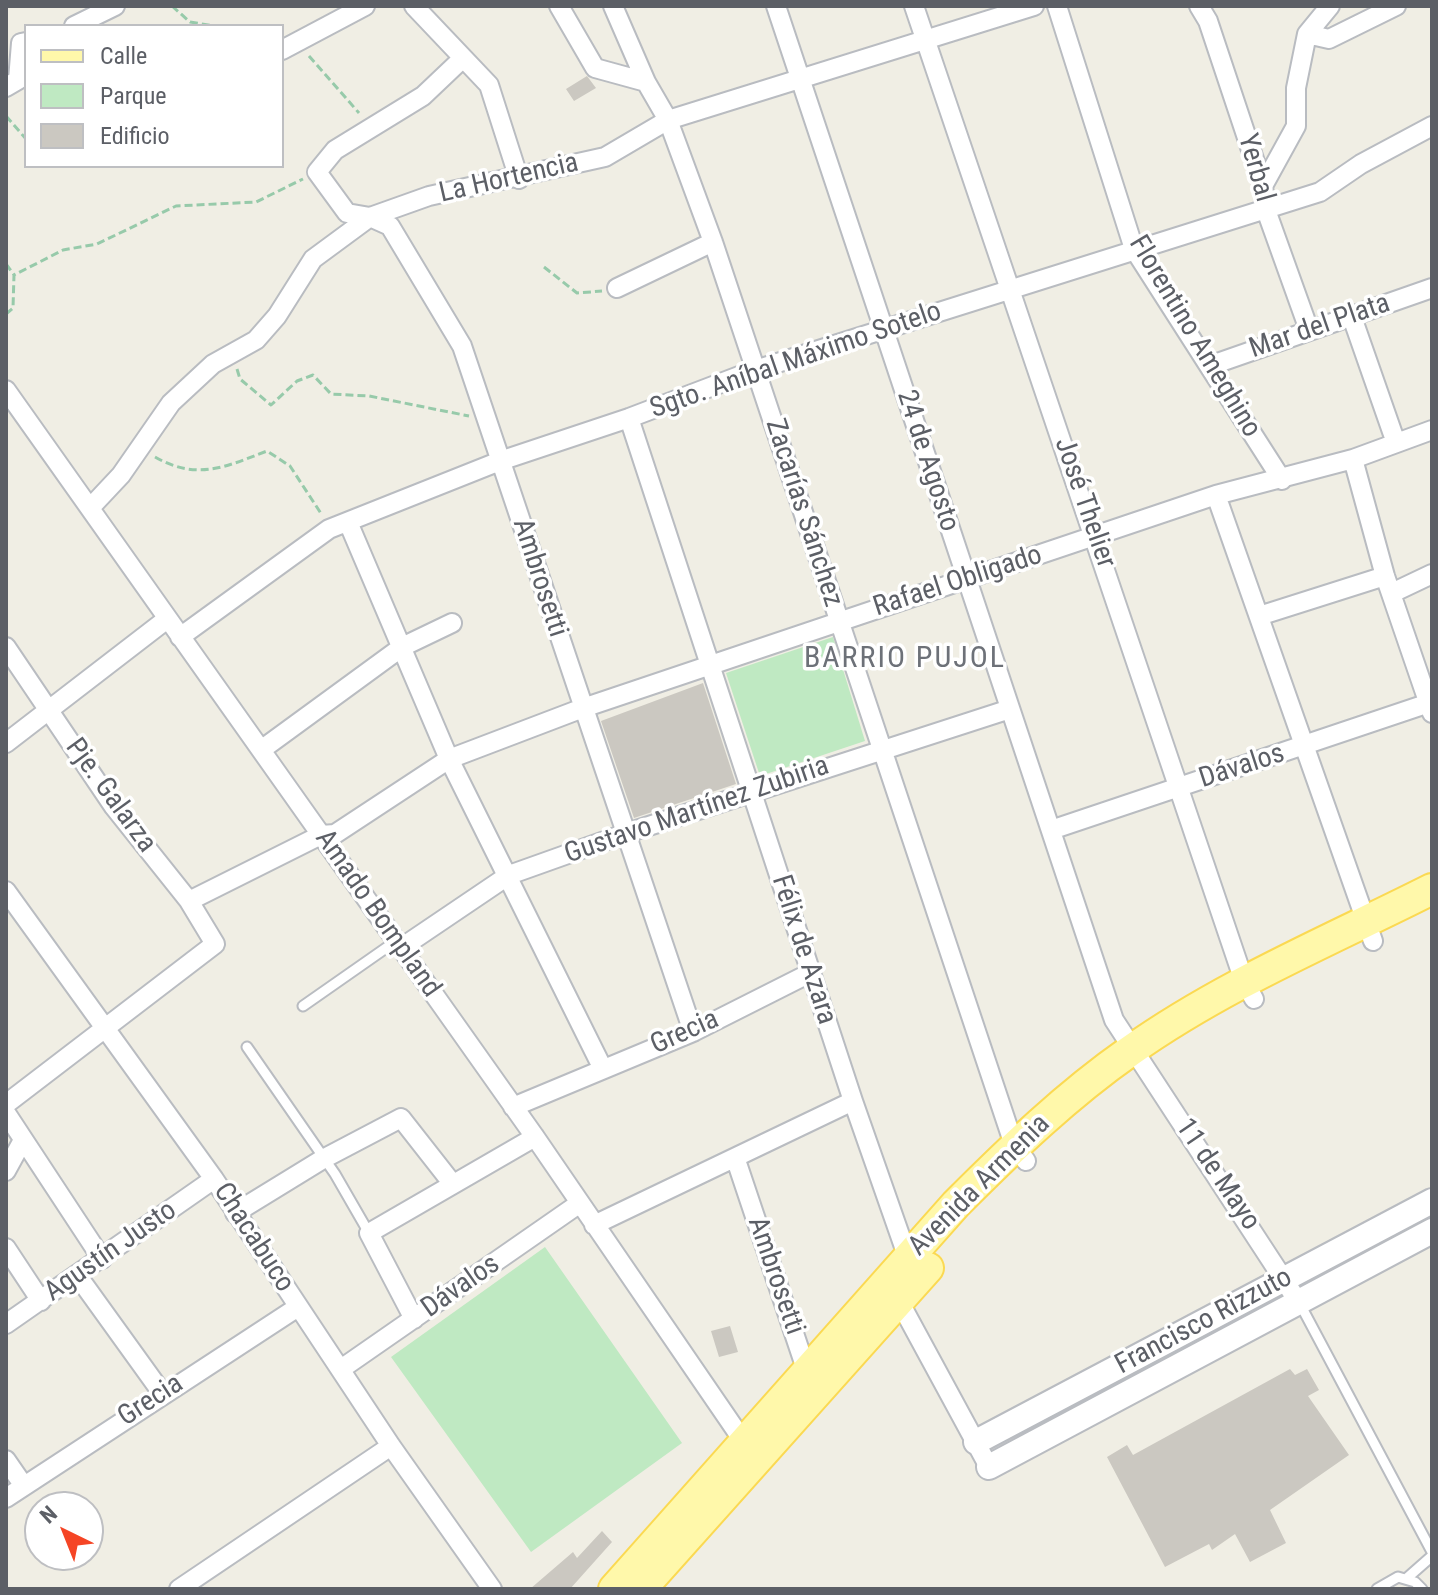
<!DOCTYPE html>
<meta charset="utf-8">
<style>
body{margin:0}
#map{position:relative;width:1438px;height:1595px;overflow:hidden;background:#f0eee4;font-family:"Roboto Condensed",sans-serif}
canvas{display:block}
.frame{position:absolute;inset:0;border:8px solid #5c5f66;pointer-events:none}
.legend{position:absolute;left:24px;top:24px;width:260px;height:144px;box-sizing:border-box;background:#fff;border:2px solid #bebfc2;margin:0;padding:10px 14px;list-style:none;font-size:24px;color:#5c5f66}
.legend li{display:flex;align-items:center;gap:16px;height:40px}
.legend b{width:40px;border:2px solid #bebfc2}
.north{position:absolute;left:24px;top:1491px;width:80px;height:80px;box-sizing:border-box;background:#fff;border:2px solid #bebfc2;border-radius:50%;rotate:317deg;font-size:22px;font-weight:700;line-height:32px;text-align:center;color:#5c5f66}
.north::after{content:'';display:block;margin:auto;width:28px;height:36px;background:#f54525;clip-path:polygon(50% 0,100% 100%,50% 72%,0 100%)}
</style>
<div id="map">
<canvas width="1438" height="1595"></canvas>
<div class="frame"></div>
<ul class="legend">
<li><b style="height:10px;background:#fff8aa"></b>Calle</li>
<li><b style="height:22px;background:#bfe9c2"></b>Parque</li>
<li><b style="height:22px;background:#cbc8c1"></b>Edificio</li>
</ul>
<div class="north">N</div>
</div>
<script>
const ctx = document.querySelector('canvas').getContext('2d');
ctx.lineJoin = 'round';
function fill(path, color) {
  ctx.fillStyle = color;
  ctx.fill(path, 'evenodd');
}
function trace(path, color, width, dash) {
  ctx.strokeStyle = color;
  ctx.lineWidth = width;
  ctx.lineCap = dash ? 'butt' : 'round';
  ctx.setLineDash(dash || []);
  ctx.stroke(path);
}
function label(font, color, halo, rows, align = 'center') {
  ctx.font = font + ' "Roboto Condensed",sans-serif';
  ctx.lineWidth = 7;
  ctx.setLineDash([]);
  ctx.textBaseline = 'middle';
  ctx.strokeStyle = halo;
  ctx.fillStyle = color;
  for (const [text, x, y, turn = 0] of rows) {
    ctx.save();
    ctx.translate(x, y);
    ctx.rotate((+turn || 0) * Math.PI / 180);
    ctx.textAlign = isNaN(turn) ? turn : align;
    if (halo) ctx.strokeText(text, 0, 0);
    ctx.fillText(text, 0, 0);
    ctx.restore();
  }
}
fill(new Path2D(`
 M833,637L865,741L760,776L726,673Z
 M545,1247L682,1443L531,1552L391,1357Z`), '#bfe9c2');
fill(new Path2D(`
 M587,76L596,88L574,101L566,89Z
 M703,683L736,784L634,818L601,721Z
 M730,1326L738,1352L719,1357L711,1331Z
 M1290,1369L1295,1375L1307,1369L1319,1390L1308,1396L1349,1455L1270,1510L1286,1543L1250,1562L1235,1534L1212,1550L1209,1544L1165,1567L1107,1457L1127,1445L1133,1455Z
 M602,1531L612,1542L570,1589H530L573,1552L577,1558Z`), '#cbc8c1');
const service = new Path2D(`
 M303,1006L396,941
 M247,1047L335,1174L369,1233
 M1300,1304L1432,1552
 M1407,1578L1432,1556
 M1377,1589L1398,1577L1415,1582L1422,1589`);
const minor = new Path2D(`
 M414,6L489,85L519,179
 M559,6L595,68L646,82
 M613,6L646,82L668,120L713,242L1014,1145L1026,1161
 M776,6L1114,1020L1299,1303
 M914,6L1244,981L1254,999
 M1057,6L1134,249L1282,480
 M1199,6L1208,21L1263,186L1266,210L1309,330
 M74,26L115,6
 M1307,34L1329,39L1396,6
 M282,50L365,6
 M462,59L423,96L335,150L317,172L347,213L370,217L390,226L462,346L693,1032
 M6,87L18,80L21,43L26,42
 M1263,186L1296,126V88L1307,34L1330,6
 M617,288L713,242
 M1352,317L1396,443
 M1209,366L1432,288
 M6,390L535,1137L748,1448
 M629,418L853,1101L909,1261
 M1353,459L1385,576L1432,713
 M1216,495L1373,941
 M90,508L121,475L171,403L213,364L256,340L277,316L313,259L370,217L429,196L605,157L668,120L1034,6
 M348,522L449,759L603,1069
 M1392,593L1432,574
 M1259,616L1385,576
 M180,637L329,529L500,461L629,418L755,370L1320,192L1361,164L1432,126
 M6,647L114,807L189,901L215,944L6,1104
 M6,743L167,619
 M261,750L402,647L452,623
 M1051,830L1432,702
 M6,891L214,1179L391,1446L492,1589
 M189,901L321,835L335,834L449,759L583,708L1216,495L1353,459L1432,430
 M401,948L509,875L624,834L1010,709
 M513,1107L693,1032L810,973
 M6,1113L102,1259
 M736,1160L807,1372L812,1375
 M6,1171L23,1140
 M235,1213L323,1159L401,1118L452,1183
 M594,1225L853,1101
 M6,1248L41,1301
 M77,1275L162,1393
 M901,1294L899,1301L989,1467
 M414,1319L369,1233L535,1137
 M6,1324L214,1179
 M341,1369L580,1203
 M6,1460L24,1486
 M6,1498L298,1307
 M179,1589L391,1446`);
const tertiary = new Path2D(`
 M976,1442L1432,1201
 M989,1467L1432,1231`);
const primary = new Path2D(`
 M614,1589L956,1204C1011,1149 1067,1095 1130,1051C1223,985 1331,940 1432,889
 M641,1589L928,1268`);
trace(service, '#b9bcc1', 13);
trace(minor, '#b9bcc1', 22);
trace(tertiary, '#b9bcc1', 28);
trace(primary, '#fbd952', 34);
trace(new Path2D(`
 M172,6L190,22L215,26
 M309,56L359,113
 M6,116L26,139
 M6,264L14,275
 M544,267L577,293L602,291
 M6,314L13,308L14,275L63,250L97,244L176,206L256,202L303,179
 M237,369L240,379L271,405L297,381L313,375L331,394L369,396L469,416
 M155,457C197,481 225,467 267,451L290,466L322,515`), '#97caaa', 3, [8, 4]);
trace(service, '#fff', 9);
trace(minor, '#fff', 18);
trace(tertiary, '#fff', 24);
trace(primary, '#fff8aa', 30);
label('28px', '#5c5f66', '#fff', [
 ["Yerbal",1255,168,74],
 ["La Hortencia",509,179,-13],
 ["Mar del Plata",1320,327,-19],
 ["Florentino Ameghino",1194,337,59],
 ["Sgto. Aníbal Máximo Sotelo",796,361,-19],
 ["24 de Agosto",927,461,72],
 ["José Thelier",1084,503,71],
 ["Zacarías Sánchez",803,513,72],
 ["Ambrosetti",539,578,72],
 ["Rafael Obligado",958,582,-18],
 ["Dávalos",1242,767,-18],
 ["Pje. Galarza",110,796,54],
 ["Gustavo Martínez Zubiria",697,811,-19],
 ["Amado Bompland",377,914,55],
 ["Félix de Azara",803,950,72],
 ["Grecia",685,1033,-24],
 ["11 de Mayo",1217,1175,56],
 ["Avenida Armenia",980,1186,-45],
 ["Chacabuco",253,1238,57],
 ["Agustín Justo",111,1252,-35],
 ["Ambrosetti",775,1276,71],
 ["Dávalos",461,1287,-35],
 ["Francisco Rizzuto",1204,1322,-28],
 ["Grecia",151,1401,-33]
]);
ctx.letterSpacing = '2px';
label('30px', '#6d7178', '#fff', [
 ["BARRIO PUJOL",905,659]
]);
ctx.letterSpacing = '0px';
</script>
